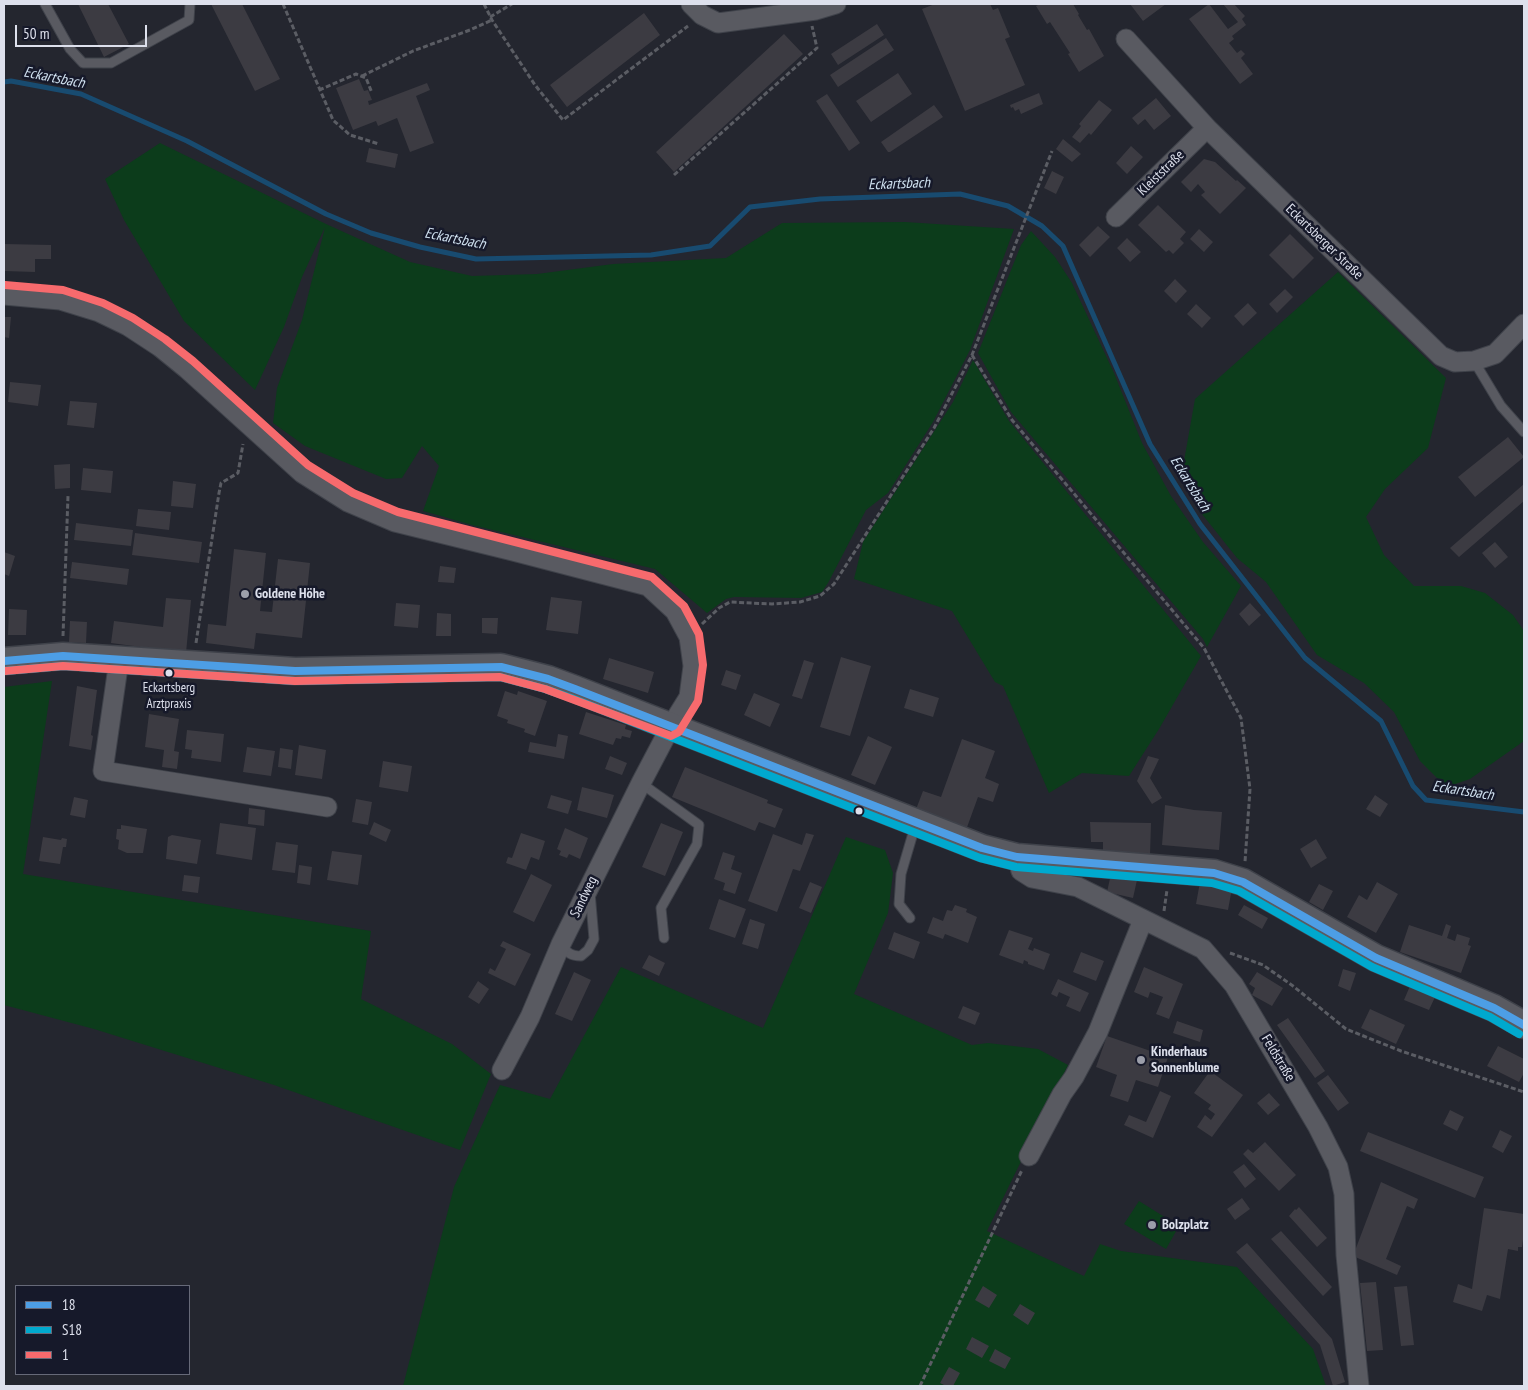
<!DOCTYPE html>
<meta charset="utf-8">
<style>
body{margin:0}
#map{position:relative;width:1528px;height:1390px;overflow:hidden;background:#24262f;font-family:"PT Sans Narrow",sans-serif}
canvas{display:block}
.frame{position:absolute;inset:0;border:5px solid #dde0ec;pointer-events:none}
.legend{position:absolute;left:15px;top:1285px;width:175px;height:90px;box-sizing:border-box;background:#16192a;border:1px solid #666978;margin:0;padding:6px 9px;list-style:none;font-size:15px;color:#dde0ec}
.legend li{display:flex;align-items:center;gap:10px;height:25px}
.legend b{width:25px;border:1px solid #666978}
.scale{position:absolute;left:15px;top:25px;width:132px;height:22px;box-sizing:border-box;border:2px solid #dde0ec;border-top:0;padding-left:6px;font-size:15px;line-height:18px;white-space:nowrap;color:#dde0ec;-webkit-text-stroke:4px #16192a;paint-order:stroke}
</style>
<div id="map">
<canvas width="1528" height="1390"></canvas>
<div class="frame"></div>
<ul class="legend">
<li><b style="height:6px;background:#4d9ee5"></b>18</li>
<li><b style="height:6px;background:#00a9ce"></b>S18</li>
<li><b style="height:6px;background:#f76a6d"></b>1</li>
</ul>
<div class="scale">50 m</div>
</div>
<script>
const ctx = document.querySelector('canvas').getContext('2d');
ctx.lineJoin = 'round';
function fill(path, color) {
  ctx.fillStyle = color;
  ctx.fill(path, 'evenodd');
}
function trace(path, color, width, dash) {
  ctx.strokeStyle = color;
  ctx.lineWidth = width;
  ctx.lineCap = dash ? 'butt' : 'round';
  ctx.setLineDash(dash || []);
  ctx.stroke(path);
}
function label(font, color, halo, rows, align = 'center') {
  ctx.font = font + ' "PT Sans Narrow",sans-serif';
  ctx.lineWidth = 5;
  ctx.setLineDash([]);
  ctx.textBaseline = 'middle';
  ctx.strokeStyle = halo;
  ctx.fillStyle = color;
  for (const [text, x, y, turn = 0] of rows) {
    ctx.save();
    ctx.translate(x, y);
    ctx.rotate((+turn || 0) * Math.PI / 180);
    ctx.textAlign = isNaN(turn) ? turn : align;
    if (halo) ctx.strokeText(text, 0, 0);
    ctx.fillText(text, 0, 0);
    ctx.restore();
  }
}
fill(new Path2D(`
 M160,143L326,224L410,262L472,276L537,274L613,264L726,258L782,223L905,222L1014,229L970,350L933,422L888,493L866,510L828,583L822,592L801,598L734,597L726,599L707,613L655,569L472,525L423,511L439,466L422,446L402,478L386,479L305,446L273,423L277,388L302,320L325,227L302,277L284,327L255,390L184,321L124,220L105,179Z
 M1031,231L1055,257L1072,283L1114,373L1142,443L1171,496L1203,542L1241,586L1207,647L1203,639L1011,412L978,353L1021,245Z
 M1338,272L1446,378L1428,448L1385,489L1366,517L1384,555L1414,586H1461L1485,593L1513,615L1524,631V741L1470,779L1446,787L1420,761L1394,712L1364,683L1317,655L1266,582L1237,558L1198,509L1181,478L1195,399Z
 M973,360L1009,421L1201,656L1159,729L1129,776L1082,773L1049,793L1003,686L995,682L952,611L854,579L863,542L953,402Z
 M52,681L23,874L371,931L361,999L452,1044L491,1074L460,1150L274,1085L94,1029L4,1005V687Z
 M846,837L885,850L893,873L888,913L854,994L972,1045L988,1043L1038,1049L1068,1065L987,1231L1084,1276L1100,1244L1121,1251L1237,1267L1313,1349L1326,1386H403L454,1187L500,1085L550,1099L621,967L763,1028Z
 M1139,1201L1179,1226L1166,1249L1124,1224Z`), '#0c3c1b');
trace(new Path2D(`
 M4,82L11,81L81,94L187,141L326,214L371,233L420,247L476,259L651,255L710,246L750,207L820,199L960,194L1008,206L1042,226L1063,246L1150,444L1200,524L1305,658L1381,721L1413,786L1426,800L1524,812`), '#184b70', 5);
fill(new Path2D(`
 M78,4H108L129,44L104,57Z
 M211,4H242L280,79L255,91Z
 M935,4H990L993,10L998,8L1010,37L1005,39L1025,85L965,111L922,9Z
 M1037,4H1073L1079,14L1078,15L1087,30L1089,29L1104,56L1079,72L1068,54L1070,53L1050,22L1047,24L1036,6L1038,5Z
 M1130,4H1166L1143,21Z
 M1209,4L1228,29L1238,22L1223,4H1234L1245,16L1242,19L1246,25L1232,36L1234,39L1229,43L1237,53L1241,50L1245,54L1241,58L1253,74L1240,84L1189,19Z
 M644,13L660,35L567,107L550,85Z
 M877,24L884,35L838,65L831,54Z
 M784,34L803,54L674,172L656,152Z
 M886,38L894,50L838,87L830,75Z
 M898,73L912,94L871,122L856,101Z
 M359,79L364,91L368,90L372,100L368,101L369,105L427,83L430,90L416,96L434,143L410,152L397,118L378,126L376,121L353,130L336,88Z
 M1039,93L1043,104L1021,114L1019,109L1015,111L1013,107L1011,108L1010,105Z
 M827,94L860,143L849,151L816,101Z
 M1156,98L1171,116L1154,130L1145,119L1138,125L1132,118Z
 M1099,100L1112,110L1091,135L1089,133L1080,143L1072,137L1081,126L1079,124Z
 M934,105L943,117L890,152H888L881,142Z
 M1063,139L1081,154L1072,162L1056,149Z
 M1131,146L1143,157L1127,174L1116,163Z
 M369,148L398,154L395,168L366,162Z
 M1204,159L1215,162L1236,181L1237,180L1246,188L1220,214L1201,195L1205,192L1198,184L1191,192L1181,182Z
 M1052,171L1064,177L1056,194L1044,188Z
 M1158,205L1186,232L1180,239L1184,243L1173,254L1169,250L1166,252L1138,225Z
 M1098,226L1110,237L1090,257L1079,245Z
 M1199,229L1213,242L1204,252L1190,239Z
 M1290,234L1314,258L1293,279L1269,255Z
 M1127,238L1141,252L1130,262L1117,248Z
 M4,244L51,245V259H35V272L4,271Z
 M1175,279L1187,291L1176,303L1164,291Z
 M1285,289L1293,297L1277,313L1269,304Z
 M1248,303L1257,313L1243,326L1234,316Z
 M1196,304L1211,318L1202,328L1187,314Z
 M4,317H11L9,338L4,337Z
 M10,382L41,385L38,406L8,402Z
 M70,401L97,403L94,428L67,425Z
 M1508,437L1524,457L1475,497L1458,477Z
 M70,464V488L55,489L54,465Z
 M83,468L113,471L111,493L81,490Z
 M173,481L196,484L193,508L171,506Z
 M1524,484V501L1459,557L1450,548Z
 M138,509L171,512L169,530L136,526Z
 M76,523L133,530L131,546L74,540Z
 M135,533L202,542L199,563L132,555Z
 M1495,542L1508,557L1495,568L1482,553Z
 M234,549L266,553L260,611L272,612L278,559L310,563L302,638L256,633L254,649L206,643L208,624L226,626Z
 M4,552L15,556L9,576L4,574Z
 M72,562L129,569L127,585L70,578Z
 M440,566L456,568L454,583L438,582Z
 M551,597L582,601L578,634L546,630Z
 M166,598L191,600L186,653L111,643L114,621L163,627Z
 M396,603L420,605L418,628L394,626Z
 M1250,603L1261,615L1249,626L1239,614Z
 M9,609L27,610L26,635H8Z
 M437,613L451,614V636H436Z
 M482,618H498L497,634L482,633Z
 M70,621L87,622L86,643L69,642Z
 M841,657L871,666L850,736L820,727Z
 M609,658L654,672L648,693L603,679Z
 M804,660L814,663L802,699L792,696Z
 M726,670L741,675L736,690L721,685Z
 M77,686L97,690L91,735L93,736L91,750L69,746Z
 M910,689L939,698L933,717L904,708Z
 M505,691L517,695L518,691L547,701L535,736L524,732L525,729L507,723L508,720L497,716Z
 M754,693L780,704L770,727L744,715Z
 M586,712L626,725L625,729L632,731L630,738L622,736L621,739L616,738L613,745L579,734Z
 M149,714L179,719L174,751L179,752L177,769L162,767L164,750L145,747Z
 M187,730L224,734L221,762L191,758L192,750L185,749Z
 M558,734L568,736L564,759L528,752L530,742L556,747Z
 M868,736L892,747L875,785L851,775Z
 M962,739L995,751L985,778L999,784L993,802L978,797L966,830L915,812L923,791L941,797Z
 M299,745L326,750L322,779L295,775Z
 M247,747L275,751L271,776L243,772Z
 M280,748L293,750L291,769L278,767Z
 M610,756L627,763L622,775L605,769Z
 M1148,756L1159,759L1150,778L1162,798L1152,804L1137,781Z
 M383,761L412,766L408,792L379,787Z
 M685,767L768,800L767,803L783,809L775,828L759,822L755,831L672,797Z
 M582,787L614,795L607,818L577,810Z
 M551,795L572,801L568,814L547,808Z
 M1375,795L1388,804L1380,817L1366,809Z
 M74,797L88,800L85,818L70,815Z
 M356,799L372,802L368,825L352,822Z
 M1165,805L1194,810L1222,812L1219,850L1162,845Z
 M249,808L265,810L264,826L248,824Z
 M374,822L391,830L386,842L369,834Z
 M1090,822L1151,823L1150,855H1103V842H1091Z
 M220,823L256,828L252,860L216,854Z
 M661,823L683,832L665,876L642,867Z
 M121,825L147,829L143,853H127L118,849L119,840L116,839L117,829H121Z
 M565,828L588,838L580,859L569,854L567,858L559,855L561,851L557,849Z
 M521,833L545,841L539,860L531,857L526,870L506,863L508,857L512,858Z
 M806,833L814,835L800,871L793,869L777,912L748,901L773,834L802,845Z
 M172,835L201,840L197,864L166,859L168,837Z
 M43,837L61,840L62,838L67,839L66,847H63L60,864L39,861Z
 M1316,839L1327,858L1311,868L1300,849Z
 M276,842L298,845L295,873L272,870Z
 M332,851L362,855L358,885L327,880Z
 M723,852L735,856L731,869L742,873L735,894L723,890L725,883L714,879Z
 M299,865L312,867L310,885L297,883Z
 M531,874L552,885L534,922L513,912Z
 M1111,874L1137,880L1133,898L1107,892Z
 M184,875L200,877L198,893L182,891Z
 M810,882L822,887L811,913L799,908Z
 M1200,882L1232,888L1228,910L1196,904Z
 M1377,882L1398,894L1376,933L1347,917L1359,895L1367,900Z
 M1319,884L1333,891L1323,910L1309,902Z
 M719,899L746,909L735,938L709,929Z
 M955,905L967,909L966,912L977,917L968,943L945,934L943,939L927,933L933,917L943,921L947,910L952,911Z
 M1244,905L1268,918L1262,929L1238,915Z
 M750,919L765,924L758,949L742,944Z
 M1446,924L1451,926L1447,938L1455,941L1457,934L1470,938L1468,945L1471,946L1461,973L1400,952L1409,925L1442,936Z
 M1009,930L1033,938L1028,949L1033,951L1034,948L1050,954L1044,970L1028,964V962L1024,960L1023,964L999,955Z
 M894,932L920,942L914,959L888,949Z
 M503,941L531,954L515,986L488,973L490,968L495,971L506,949L500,946Z
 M1081,952L1104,961L1096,981L1073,972Z
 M649,955L665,963L659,976L642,968Z
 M1144,967L1183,984L1169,1019L1156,1014L1163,997L1150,992L1148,998L1134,992Z
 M1343,969L1356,973L1350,991L1338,986Z
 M574,972L591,980L572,1021L555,1014Z
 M1257,972L1283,988L1272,1006L1252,995L1255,988L1249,984Z
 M1058,979L1089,993L1080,1012L1066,1006L1070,997L1059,992L1057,997L1051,994Z
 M478,981L489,989L479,1004L468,997Z
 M1410,986L1435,997L1429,1010L1404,1000Z
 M963,1006L980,1013L975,1025L958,1018Z
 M1370,1009L1405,1025L1396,1044L1361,1028Z
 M1288,1018L1325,1071L1315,1078L1277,1025Z
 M1177,1021L1203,1030L1200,1042L1173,1033Z
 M1107,1036L1168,1057L1158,1087L1136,1080L1128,1102L1110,1096L1117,1075L1096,1067Z
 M1498,1046L1524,1059V1073L1519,1082L1487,1066Z
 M1210,1071L1243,1095L1212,1137L1197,1127L1205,1115L1211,1120L1215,1114L1208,1109L1211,1105L1194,1093Z
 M1328,1075L1349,1103L1338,1111L1317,1083Z
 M1160,1091L1171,1096L1153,1138L1124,1125L1129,1115L1146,1122Z
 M1269,1093L1280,1105L1268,1115L1257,1103Z
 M1450,1110L1464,1117L1457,1131L1443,1124Z
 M1500,1130L1512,1136L1503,1153L1492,1147Z
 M1368,1132L1484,1177L1475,1198L1360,1151Z
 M1265,1142L1296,1175L1279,1191L1243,1154L1248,1149L1253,1153Z
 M1244,1164L1256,1179L1245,1188L1233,1172Z
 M1381,1182L1418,1199L1414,1209L1407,1206L1386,1259L1401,1266L1397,1275L1353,1256Z
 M1242,1198L1250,1209L1235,1220L1227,1209Z
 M1299,1207L1327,1238L1317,1247L1289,1216L1295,1209L1296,1210Z
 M1484,1208L1524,1214V1233L1522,1247H1518V1251L1508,1249L1500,1299L1487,1295L1482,1311L1453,1302L1458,1284L1472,1289Z
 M1281,1231L1332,1287L1323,1296L1271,1239Z
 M1247,1243L1332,1339L1345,1382L1333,1386L1320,1345L1236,1252Z
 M1376,1282L1383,1350L1367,1351L1360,1283Z
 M983,1286L997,1295L989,1308L975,1300Z
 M1407,1286L1414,1345L1401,1346L1394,1287Z
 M1020,1304L1035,1313L1028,1325L1013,1315Z
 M972,1337L989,1346L982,1358L966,1349Z
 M995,1349L1011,1358L1005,1369L989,1361Z
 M949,1367L960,1373L953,1386H946L940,1383Z`), '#3c3b42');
const lane = new Path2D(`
 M45,4L70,49L83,63H111L189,20L190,4
 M1474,361L1501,406L1524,432
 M641,783L699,825L697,844L661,908L664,938
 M910,918L899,904L901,874L916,823
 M561,944C567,953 571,956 581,956L588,950L594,939L590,892`);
const street = new Path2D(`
 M691,4L702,15L718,23L816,10L836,4
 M1126,39L1207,128L1441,356L1455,362L1474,361L1495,354L1524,324
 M1116,217L1207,128
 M4,295L60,300L99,312L128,326L160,347L187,369L302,473L348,502L395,522L513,551L648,586L675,611L689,637L693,666L689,697L671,726L641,783L561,944L530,1017L502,1070
 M119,660L103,771L327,807
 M1017,857L1021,871L1032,878L1078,887L1203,949L1234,985L1318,1127L1338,1167L1344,1194L1346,1255L1359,1386
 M1029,1156L1062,1094L1074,1077L1098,1032L1143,920`);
const secondary = new Path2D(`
 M4,661L63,656L295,671L501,667L548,679L575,689L982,848L1017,857L1214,873L1243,882L1376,958L1494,1008L1524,1025`);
trace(lane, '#3f424a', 11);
trace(street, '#3f424a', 21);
trace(secondary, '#3f424a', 29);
trace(new Path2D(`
 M283,4L333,120L350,135L379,144
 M484,4L492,20L535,85L563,120L688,26
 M490,17L512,4
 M362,76L413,51L470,30L492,20
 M319,90L356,74L366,78L372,93
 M674,175L817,48L812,26
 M972,355L1012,420L1204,648L1241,718L1250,789L1245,862
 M702,624L719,608L730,602L772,604L800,602L820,596L834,584L934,428L972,355L1052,151
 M63,636L68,496
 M196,643L219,493L221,483L238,473L243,444
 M1164,911L1167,890
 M1230,953L1263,965L1293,986L1346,1029L1401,1051L1524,1092
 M920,1386L1022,1170`), '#5b5d64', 3, [5, 2.5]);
trace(lane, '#595a61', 9);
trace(street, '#595a61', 19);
trace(secondary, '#595a61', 26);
trace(new Path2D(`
 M4,661L63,656L295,671L501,667L548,679L575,689L982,848L1017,857L1214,873L1243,882L1376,958L1494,1008L1524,1025`), '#4d9ee5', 8);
trace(new Path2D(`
 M5,671L63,666L295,681L500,677L545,689L571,698L980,858L1016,867L1212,883L1239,891L1372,967L1490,1017L1519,1034`), '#00a9ce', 8);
trace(new Path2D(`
 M5,671L63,666L295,681L500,677L545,689L671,736L679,732L698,701L703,665L699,634L684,606L652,577L398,512L353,493L308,465L193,361L165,339L133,318L103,303L63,290L5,285`), '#f76a6d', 8);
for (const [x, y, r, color] of [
 [245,594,5,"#9c9faa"],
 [169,673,4.5,"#dde0ec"],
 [859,811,4.5,"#dde0ec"],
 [1141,1060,5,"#9c9faa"],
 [1152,1225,5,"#9c9faa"]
]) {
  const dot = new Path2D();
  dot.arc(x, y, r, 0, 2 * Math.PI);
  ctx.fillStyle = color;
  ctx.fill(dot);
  trace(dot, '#16192a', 2);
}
label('13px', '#dde0ec', '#16192a', [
 ["Eckartsberg",169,688],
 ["Arztpraxis",169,704]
]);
label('14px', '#dde0ec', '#16192a', [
 ["Kleiststraße",1161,173,-44],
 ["Eckartsberger Straße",1324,242,44],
 ["Sandweg",584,897,-64],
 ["Feldstraße",1278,1058,59]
]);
label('bold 14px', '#dde0ec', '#16192a', [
 ["Goldene Höhe",255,594],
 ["Kinderhaus",1151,1052],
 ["Sonnenblume",1151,1068],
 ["Bolzplatz",1162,1225]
], 'left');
label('italic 15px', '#d1e2f1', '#16192a', [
 ["Eckartsbach",54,78,11],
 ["Eckartsbach",899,184,-2],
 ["Eckartsbach",455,239,11],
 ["Eckartsbach",1190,484,58],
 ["Eckartsbach",1463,791,9]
]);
</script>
